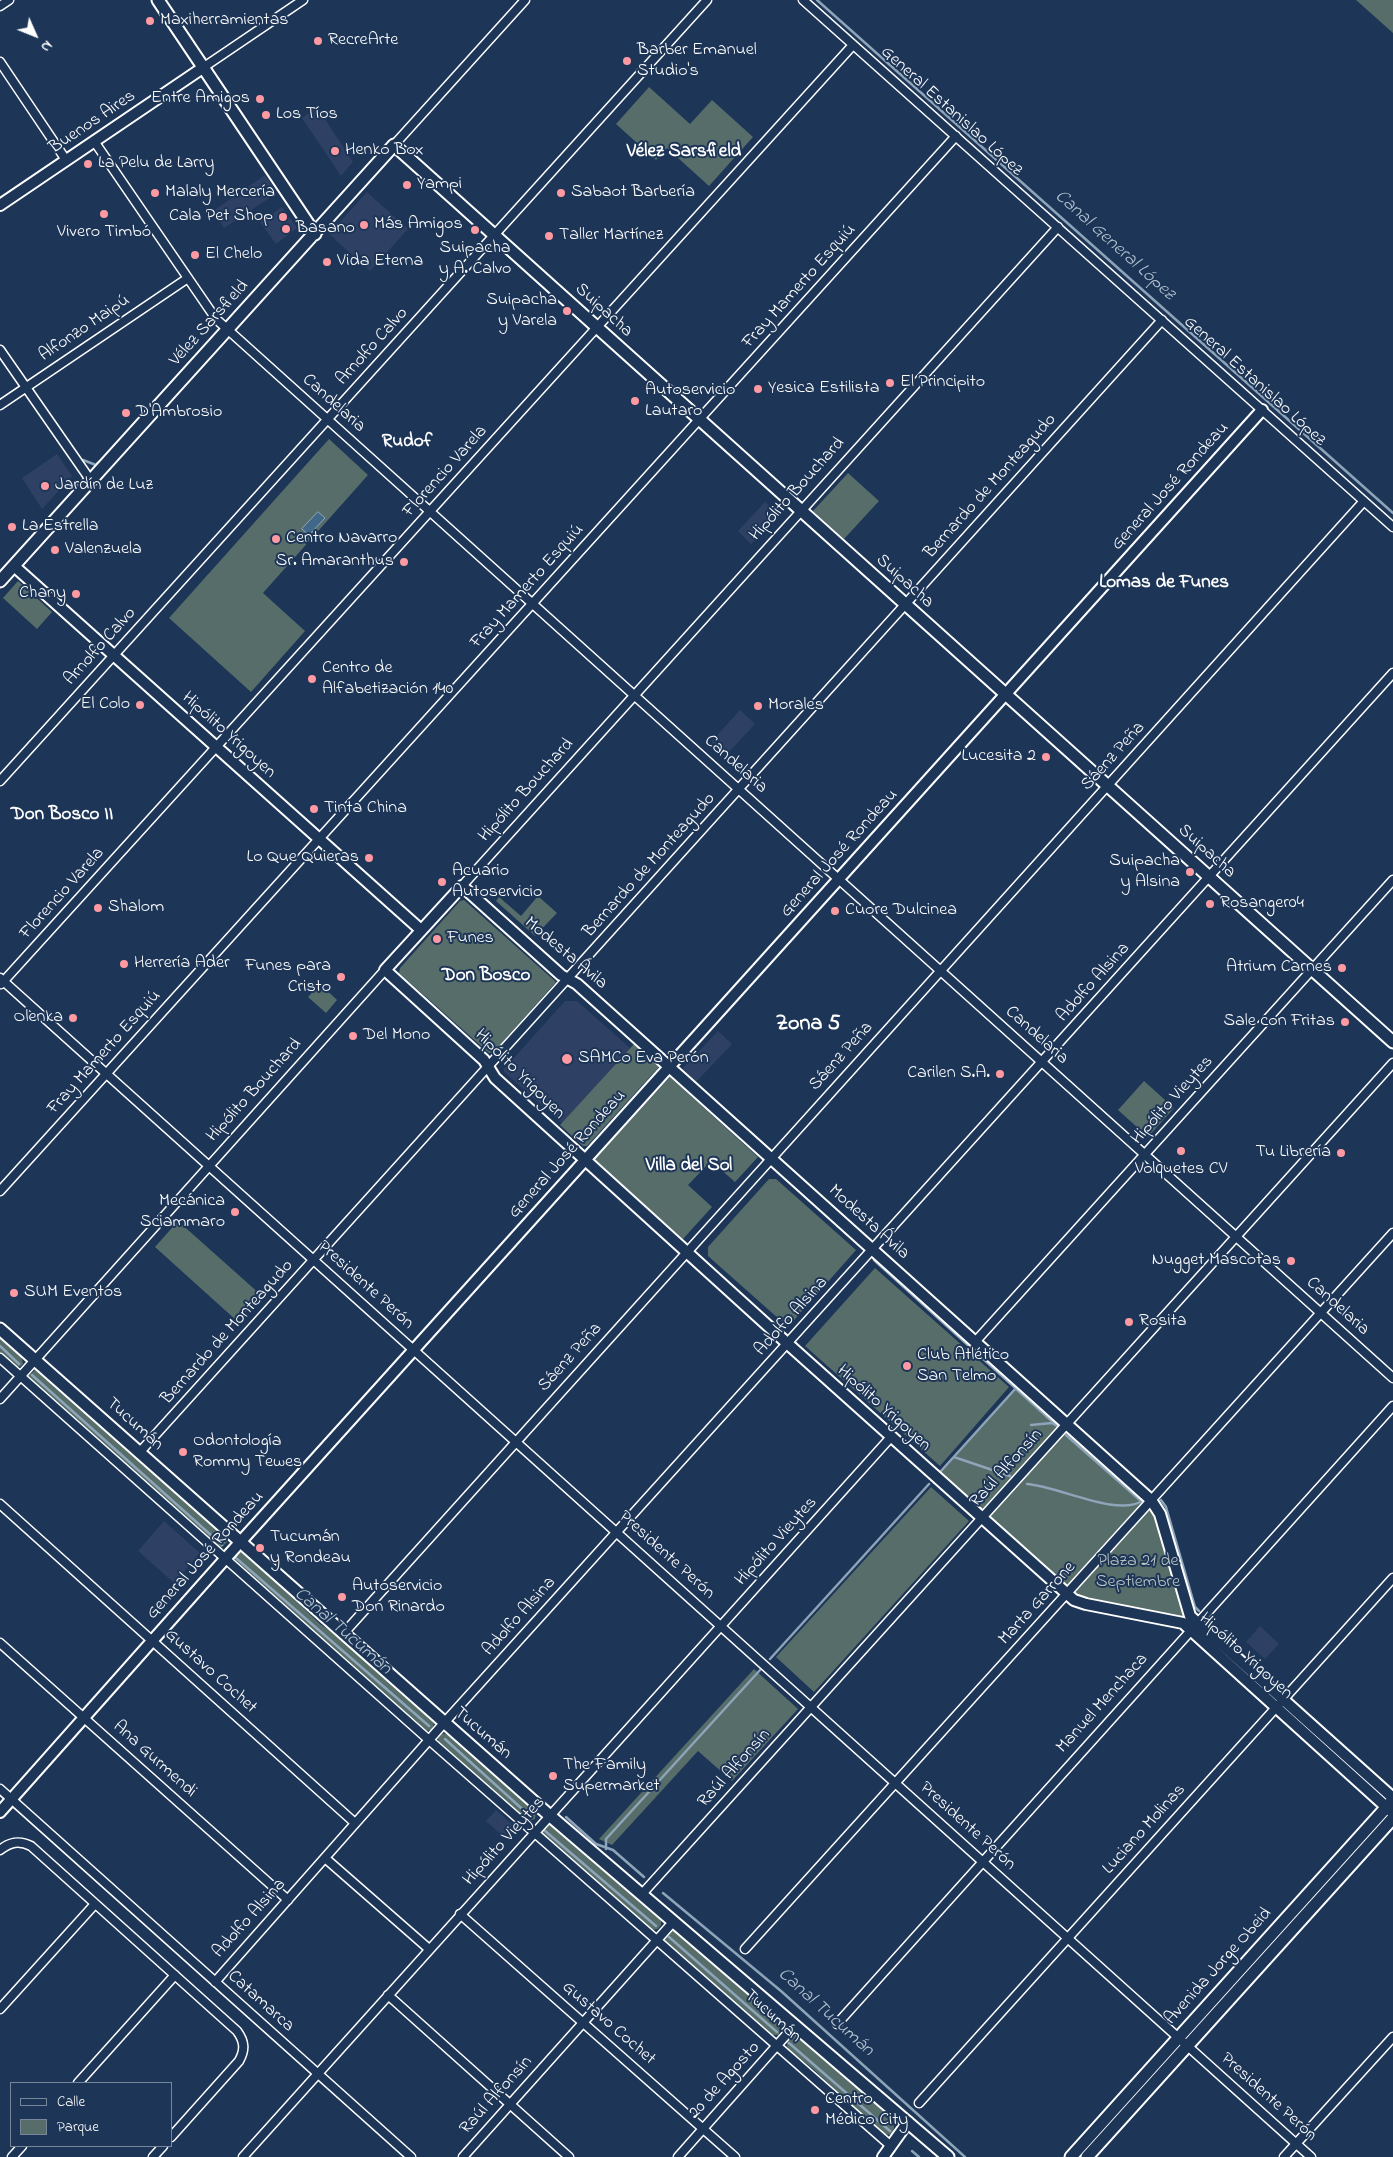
<!DOCTYPE html>
<meta charset="utf-8">
<style>
body{margin:0}
#map{position:relative;width:1393px;height:2157px;overflow:hidden;background:#1d3557;font-family:"Indie Flower",sans-serif}
canvas{display:block}
.legend{position:absolute;left:10px;top:2082px;width:162px;height:65px;box-sizing:border-box;background:#1d3557;border:1px solid #77869a;margin:0;padding:6px 9px;list-style:none;font-size:15px;color:#fff}
.legend li{display:flex;align-items:center;gap:10px;height:25px}
.legend b{width:25px;border:1px solid #77869a}
.north{position:absolute;left:10px;top:10px;width:50px;height:50px;-webkit-text-stroke:4px #1d3557;paint-order:stroke;rotate:134deg;font-size:14px;font-weight:700;line-height:20px;text-align:center;color:#fff}
.north::after{content:'';display:block;margin:auto;width:18px;height:22px;background:#fff;clip-path:polygon(50% 0,100% 100%,50% 72%,0 100%)}
</style>
<div id="map">
<canvas width="1393" height="2157"></canvas>
<ul class="legend">
<li><b style="height:6px;background:#1d3557"></b>Calle</li>
<li><b style="height:14px;background:#566d6a"></b>Parque</li>
</ul>
<div class="north">N</div>
</div>
<script>
const ctx = document.querySelector('canvas').getContext('2d');
ctx.lineJoin = 'round';
function fill(path, color) {
  ctx.fillStyle = color;
  ctx.fill(path, 'evenodd');
}
function trace(path, color, width, dash) {
  ctx.strokeStyle = color;
  ctx.lineWidth = width;
  ctx.lineCap = dash ? 'butt' : 'round';
  ctx.setLineDash(dash || []);
  ctx.stroke(path);
}
function label(font, color, halo, rows, align = 'center') {
  ctx.font = font + ' "Indie Flower",sans-serif';
  ctx.lineWidth = 4;
  ctx.setLineDash([]);
  ctx.textBaseline = 'middle';
  ctx.strokeStyle = halo;
  ctx.fillStyle = color;
  for (const [text, x, y, turn = 0] of rows) {
    ctx.save();
    ctx.translate(x, y);
    ctx.rotate((+turn || 0) * Math.PI / 180);
    ctx.textAlign = isNaN(turn) ? turn : align;
    if (halo) ctx.strokeText(text, 0, 0);
    ctx.fillText(text, 0, 0);
    ctx.restore();
  }
}
fill(new Path2D(`
 M317,107L353,162L341,176L302,118Z
 M265,175L277,193L224,228L213,211Z
 M367,192L408,229L370,271L329,234Z
 M282,207L297,228L276,244L260,222Z
 M57,454L72,476L42,509L22,478Z
 M765,502L779,515L751,544L738,531Z
 M740,710L755,724L726,755L711,742Z
 M565,1001H577L630,1048L562,1123L504,1072V1069Z
 M718,1031L732,1044L696,1082L682,1069Z
 M164,1521L200,1553L174,1583L138,1551Z
 M1260,1626L1279,1644L1265,1659L1246,1642Z
 M496,1810L516,1828L506,1839L486,1821Z`), '#2e4164');
fill(new Path2D(`
 M1356,0H1393V33Z
 M649,87L690,124L712,100L753,137L709,186L667,148L656,160L616,124Z
 M329,439L368,475L263,593L305,631L251,692L169,618Z
 M848,473L879,501L844,539L813,511Z
 M18,581L52,612L37,629L3,598Z
 M538,896L557,913L535,936L496,901L499,897L521,916Z
 M464,900L556,982L494,1052L489,1053L399,973L400,968L460,901Z
 M320,984L337,1000L326,1013L308,997Z
 M634,1044L659,1065L658,1068L587,1146H583L560,1125Z
 M670,1077L758,1157L735,1182L711,1161L688,1185L712,1207L683,1239L594,1160Z
 M1144,1081L1174,1108L1148,1137L1118,1110Z
 M769,1179H776L856,1250L788,1327L708,1256V1247Z
 M178,1221L261,1295L237,1321L155,1247Z
 M875,1268L1009,1387L940,1466L805,1346Z
 M0,1336L21,1356L23,1364L20,1367L14,1366L0,1354Z
 M35,1370L223,1535L227,1542L221,1548L218,1547L32,1383L28,1376Z
 M1021,1383L1151,1500L1067,1594L935,1477Z
 M931,1487L969,1521L814,1692L776,1657Z
 M1152,1506L1155,1509L1186,1617L1181,1618L1077,1596L1074,1591L1148,1507Z
 M239,1552H244L256,1562L320,1624L339,1637L431,1720L434,1723L432,1730L425,1731L233,1560V1556Z
 M754,1669L798,1709L732,1781L698,1751L612,1845L599,1839Z
 M441,1733L449,1735L536,1811L535,1819L527,1821L439,1744L438,1737Z
 M1384,1817L1386,1819L1188,2036L1187,2035Z
 M548,1823L656,1912L661,1919V1925L658,1929L651,1930L644,1925L543,1836L541,1831Z
 M673,1930L680,1932L754,1996L780,2026L779,2035H772L667,1944L663,1940L664,1935Z
 M794,2035L800,2037L878,2105L894,2126L893,2135L883,2134L812,2068L788,2049L786,2040Z`), '#566d6a');
const water = new Path2D(`
 M318,512L325,518L309,535L302,529Z`);
fill(water, '#426889');
trace(water, '#8ea4b8', 1);
trace(new Path2D(`
 M817,0L1393,513
 M83,460L96,465
 M95,466L99,462
 M74,491L76,484
 M874,1260L1055,1424
 M0,1346L19,1364
 M32,1375L222,1545
 M1031,1425L1052,1423L1057,1426
 M1066,1435L1141,1501
 M954,1457L1010,1476
 M941,1471L1016,1388
 M1027,1484C1058,1486 1117,1517 1142,1501
 M1161,1500L1166,1507L1195,1607L1199,1611
 M236,1558L429,1726
 M770,1659L929,1484
 M445,1739L531,1817
 M566,1817L596,1844L613,1850L644,1877
 M544,1830L656,1926
 M606,1849V1839L761,1669
 M663,1893L781,1991L965,2157
 M669,1937L777,2032
 M789,2043L890,2131
 M912,2151L919,2157`), '#8ea4b8', 2.5);
const minor = new Path2D(`
 M803,0L1393,527
 M0,6L9,0
 M0,62L66,160
 M204,67L303,0
 M94,141L216,319L1393,1378
 M394,145L525,0
 M0,350L91,481
 M0,405L188,278
 M0,781L707,0
 M462,886L1058,227
 M0,978L1311,2157
 M1,984L853,45
 M0,1191L956,136
 M975,1342L1393,880
 M0,1358L429,1740L891,2146
 M0,1399L385,970
 M139,1453L1162,320
 M0,1504L355,1823
 M343,1634L1364,501
 M0,1643L288,1900
 M0,1789L411,2157
 M0,1850C10,1842 19,1840 31,1846L237,2031C245,2042 245,2050 239,2061L171,2137
 M325,1858L429,1949
 M642,1894L1393,1063
 M460,1914L735,2157
 M745,1949L1393,1233
 M215,1982L444,1723L1393,673
 M388,1995L569,2157
 M0,2009L95,1904
 M837,2024L1393,1406
 M78,2083L175,1975
 M919,2103L1393,1578
 M12,2157L22,2146
 M153,2157L163,2146
 M243,2157L891,1437
 M463,2157L674,1921
 M678,2157L795,2025
 M1284,2157L1393,2037`);
const tertiary = new Path2D(`
 M0,205L204,67
 M14,566L421,930
 M1393,1798L1190,1616L1160,1514L1151,1500L577,984L561,975L462,886L385,970L484,1060L495,1078L788,1344L1074,1600L1086,1604L1183,1623L1393,1813
 M0,1812L225,1559L1262,410
 M883,2157L908,2122`);
const secondary = new Path2D(`
 M158,0L315,234
 M0,581L394,145L1393,1042
 M0,1329L549,1815L948,2157
 M1071,2157L1393,1800
 M1087,2157L1393,1818`);
trace(minor, '#fff', 11);
trace(tertiary, '#fff', 14);
trace(secondary, '#fff', 15);
trace(minor, '#1d3557', 8);
trace(tertiary, '#1d3557', 10);
trace(secondary, '#1d3557', 11);
for (const [x, y, r, color] of [
 [150,21,5,"#ff9aa2"],
 [318,41,5,"#ff9aa2"],
 [627,61,5,"#ff9aa2"],
 [260,99,5,"#ff9aa2"],
 [266,115,5,"#ff9aa2"],
 [335,151,5,"#ff9aa2"],
 [88,164,5,"#ff9aa2"],
 [407,185,5,"#ff9aa2"],
 [155,193,5,"#ff9aa2"],
 [561,193,5,"#ff9aa2"],
 [104,214,5,"#ff9aa2"],
 [283,217,5,"#ff9aa2"],
 [364,225,5,"#ff9aa2"],
 [286,229,5,"#ff9aa2"],
 [475,230,5,"#ff9aa2"],
 [549,236,5,"#ff9aa2"],
 [195,255,5,"#ff9aa2"],
 [327,262,5,"#ff9aa2"],
 [567,311,5,"#ff9aa2"],
 [890,383,5,"#ff9aa2"],
 [758,389,5,"#ff9aa2"],
 [635,401,5,"#ff9aa2"],
 [126,413,5,"#ff9aa2"],
 [45,486,5,"#ff9aa2"],
 [12,527,5,"#ff9aa2"],
 [276,539,5,"#ff9aa2"],
 [55,550,5,"#ff9aa2"],
 [404,562,5,"#ff9aa2"],
 [76,594,5,"#ff9aa2"],
 [312,679,5,"#ff9aa2"],
 [140,705,5,"#ff9aa2"],
 [758,706,5,"#ff9aa2"],
 [1046,757,5,"#ff9aa2"],
 [314,809,5,"#ff9aa2"],
 [369,858,5,"#ff9aa2"],
 [1190,872,5,"#ff9aa2"],
 [442,882,5,"#ff9aa2"],
 [1210,904,5,"#ff9aa2"],
 [98,908,5,"#ff9aa2"],
 [835,911,5,"#ff9aa2"],
 [437,939,5,"#ff9aa2"],
 [124,964,5,"#ff9aa2"],
 [1342,968,5,"#ff9aa2"],
 [341,977,5,"#ff9aa2"],
 [73,1018,5,"#ff9aa2"],
 [1345,1022,5,"#ff9aa2"],
 [353,1036,5,"#ff9aa2"],
 [567,1059,6,"#ff9aa2"],
 [1000,1074,5,"#ff9aa2"],
 [1181,1151,5,"#ff9aa2"],
 [1341,1153,5,"#ff9aa2"],
 [235,1212,5,"#ff9aa2"],
 [1291,1261,5,"#ff9aa2"],
 [14,1293,5,"#ff9aa2"],
 [1129,1322,5,"#ff9aa2"],
 [907,1366,5,"#ff9aa2"],
 [183,1452,5,"#ff9aa2"],
 [260,1548,5,"#ff9aa2"],
 [342,1597,5,"#ff9aa2"],
 [553,1776,5,"#ff9aa2"],
 [815,2110,5,"#ff9aa2"]
]) {
  const dot = new Path2D();
  dot.arc(x, y, r, 0, 2 * Math.PI);
  ctx.fillStyle = color;
  ctx.fill(dot);
  trace(dot, '#1d3557', 2);
}
label('18px', '#fff', '#1d3557', [
 ["Maxiherramientas",160,21],
 ["RecreArte",328,41],
 ["Barber Emanuel",637,51],
 ["Studio's",637,72],
 ["Entre Amigos",250,99,"right"],
 ["Los Tíos",276,115],
 ["Henko Box",345,151],
 ["La Pelu de Larry",98,164],
 ["Yampi",417,185],
 ["Malaly Mercería",165,193],
 ["Sabaot Barbería",571,193],
 ["Cala Pet Shop",273,217,"right"],
 ["Más Amigos",374,225],
 ["Basano",296,229],
 ["Vivero Timbó",104,233,"center"],
 ["Taller Martínez",559,236],
 ["Suipacha",475,249,"center"],
 ["y A. Calvo",475,270,"center"],
 ["El Chelo",205,255],
 ["Vida Eterna",337,262],
 ["Suipacha",557,301,"right"],
 ["y Varela",557,322,"right"],
 ["El Principito",900,383],
 ["Yesica Estilista",768,389],
 ["Autoservicio",645,391],
 ["Lautaro",645,412],
 ["D'Ambrosio",136,413],
 ["Jardín de Luz",55,486],
 ["La Estrella",22,527],
 ["Centro Navarro",286,539],
 ["Valenzuela",65,550],
 ["Sr. Amaranthus",394,562,"right"],
 ["Chany",66,594,"right"],
 ["Centro de",322,669],
 ["Alfabetización 140",322,690],
 ["El Colo",130,705,"right"],
 ["Morales",768,706],
 ["Lucesita 2",1036,757,"right"],
 ["Tinta China",324,809],
 ["Lo Que Quieras",359,858,"right"],
 ["Suipacha",1180,862,"right"],
 ["y Alsina",1180,883,"right"],
 ["Acuario",452,872],
 ["Autoservicio",452,893],
 ["Rosanger04",1220,904],
 ["Shalom",108,908],
 ["Cuore Dulcinea",845,911],
 ["Funes",447,939],
 ["Herrería Ader",134,964],
 ["Funes para",331,967,"right"],
 ["Cristo",331,988,"right"],
 ["Atrium Carnes",1332,968,"right"],
 ["Olenka",63,1018,"right"],
 ["Sale con Fritas",1335,1022,"right"],
 ["Del Mono",363,1036],
 ["SAMCo Eva Perón",578,1059],
 ["Carilen S.A.",990,1074,"right"],
 ["Tu Librería",1331,1153,"right"],
 ["Volquetes CV",1181,1170,"center"],
 ["Mecánica",225,1202,"right"],
 ["Sciammaro",225,1223,"right"],
 ["Nugget Mascotas",1281,1261,"right"],
 ["SUM Eventos",24,1293],
 ["Rosita",1139,1322],
 ["Club Atlético",917,1356],
 ["San Telmo",917,1377],
 ["Odontología",193,1442],
 ["Rommy Tewes",193,1463],
 ["Tucumán",270,1538],
 ["y Rondeau",270,1559],
 ["Autoservicio",352,1587],
 ["Don Rinardo",352,1608],
 ["The Family",563,1766],
 ["Supermarket",563,1787],
 ["Centro",825,2100],
 ["Médico City",825,2121]
], 'left');
label('18px', '#fff', '#1d3557', [
 ["General Estanislao López",951,112,42],
 ["Buenos Aires",93,123,-34],
 ["Fray Mamerto Esquiú",800,287,-48],
 ["Suipacha",603,311,42],
 ["Vélez Sarsfield",210,324,-48],
 ["Alfonzo Maipú",85,329,-34],
 ["Arnolfo Calvo",373,347,-48],
 ["General Estanislao López",1254,382,42],
 ["Candelaria",333,404,42],
 ["Florencio Varela",446,472,-48],
 ["Bernardo de Monteagudo",991,487,-48],
 ["General José Rondeau",1171,487,-48],
 ["Hipólito Bouchard",798,490,-48],
 ["Suipacha",904,582,42],
 ["Fray Mamerto Esquiú",528,587,-48],
 ["Arnolfo Calvo",101,647,-48],
 ["Hipólito Yrigoyen",228,736,42],
 ["Sáenz Peña",1114,757,-48],
 ["Candelaria",735,765,42],
 ["Hipólito Bouchard",527,791,-48],
 ["Suipacha",1206,852,42],
 ["General José Rondeau",840,854,-48],
 ["Bernardo de Monteagudo",650,866,-48],
 ["Florencio Varela",63,894,-48],
 ["Modesta Ávila",565,954,40],
 ["Adolfo Alsina",1094,983,-48],
 ["Candelaria",1036,1036,42],
 ["Fray Mamerto Esquiú",105,1053,-48],
 ["Sáenz Peña",842,1057,-48],
 ["Hipólito Yrigoyen",519,1075,45],
 ["Hipólito Bouchard",255,1091,-48],
 ["Hipólito Vieytes",1173,1101,-48],
 ["General José Rondeau",568,1155,-48],
 ["Modesta Ávila",868,1223,42],
 ["Presidente Perón",365,1286,42],
 ["Candelaria",1337,1307,42],
 ["Adolfo Alsina",792,1317,-48],
 ["Bernardo de Monteagudo",228,1333,-48],
 ["Sáenz Peña",571,1358,-48],
 ["Hipólito Yrigoyen",883,1409,42],
 ["Tucumán",134,1425,42],
 ["Raúl Alfonsín",1007,1469,-48],
 ["Hipólito Vieytes",777,1542,-48],
 ["General José Rondeau",206,1556,-48],
 ["Presidente Perón",666,1556,42],
 ["Marta Garrone",1038,1604,-48],
 ["Adolfo Alsina",520,1617,-48],
 ["Hipólito Yrigoyen",1245,1657,42],
 ["Gustavo Cochet",210,1672,42],
 ["Manuel Menchaca",1103,1704,-48],
 ["Tucumán",482,1734,41],
 ["Ana Gurmendi",154,1760,42],
 ["Raúl Alfonsín",735,1769,-48],
 ["Presidente Perón",967,1827,42],
 ["Luciano Molinas",1145,1830,-48],
 ["Hipólito Vieytes",505,1842,-48],
 ["Adolfo Alsina",250,1919,-48],
 ["Avenida Jorge Obeid",1219,1967,-48],
 ["Catamarca",260,2002,42],
 ["Tucumán",772,2017,42],
 ["Gustavo Cochet",608,2024,41],
 ["20 de Agosto",725,2081,-48],
 ["Raúl Alfonsín",497,2096,-48],
 ["Presidente Perón",1268,2098,42]
]);
label('18px', '#bbc5c3', '#1d3557', [
 ["Plaza 21 de",1138,1562],
 ["Septiembre",1138,1583]
]);
label('bold 19px', '#fff', '#1d3557', [
 ["Vélez Sarsfield",684,153],
 ["Rudof",407,443],
 ["Lomas de Funes",1164,584],
 ["Don Bosco II",62,816],
 ["Don Bosco",486,977],
 ["Villa del Sol",689,1167]
]);
label('italic 19px', '#b3c3d0', '#1d3557', [
 ["Canal General López",1114,246,42],
 ["Canal Tucumán",342,1632,41],
 ["Canal Tucumán",825,2013,42]
]);
label('bold 22px', '#fff', '#1d3557', [
 ["Zona 5",808,1025]
]);
</script>
